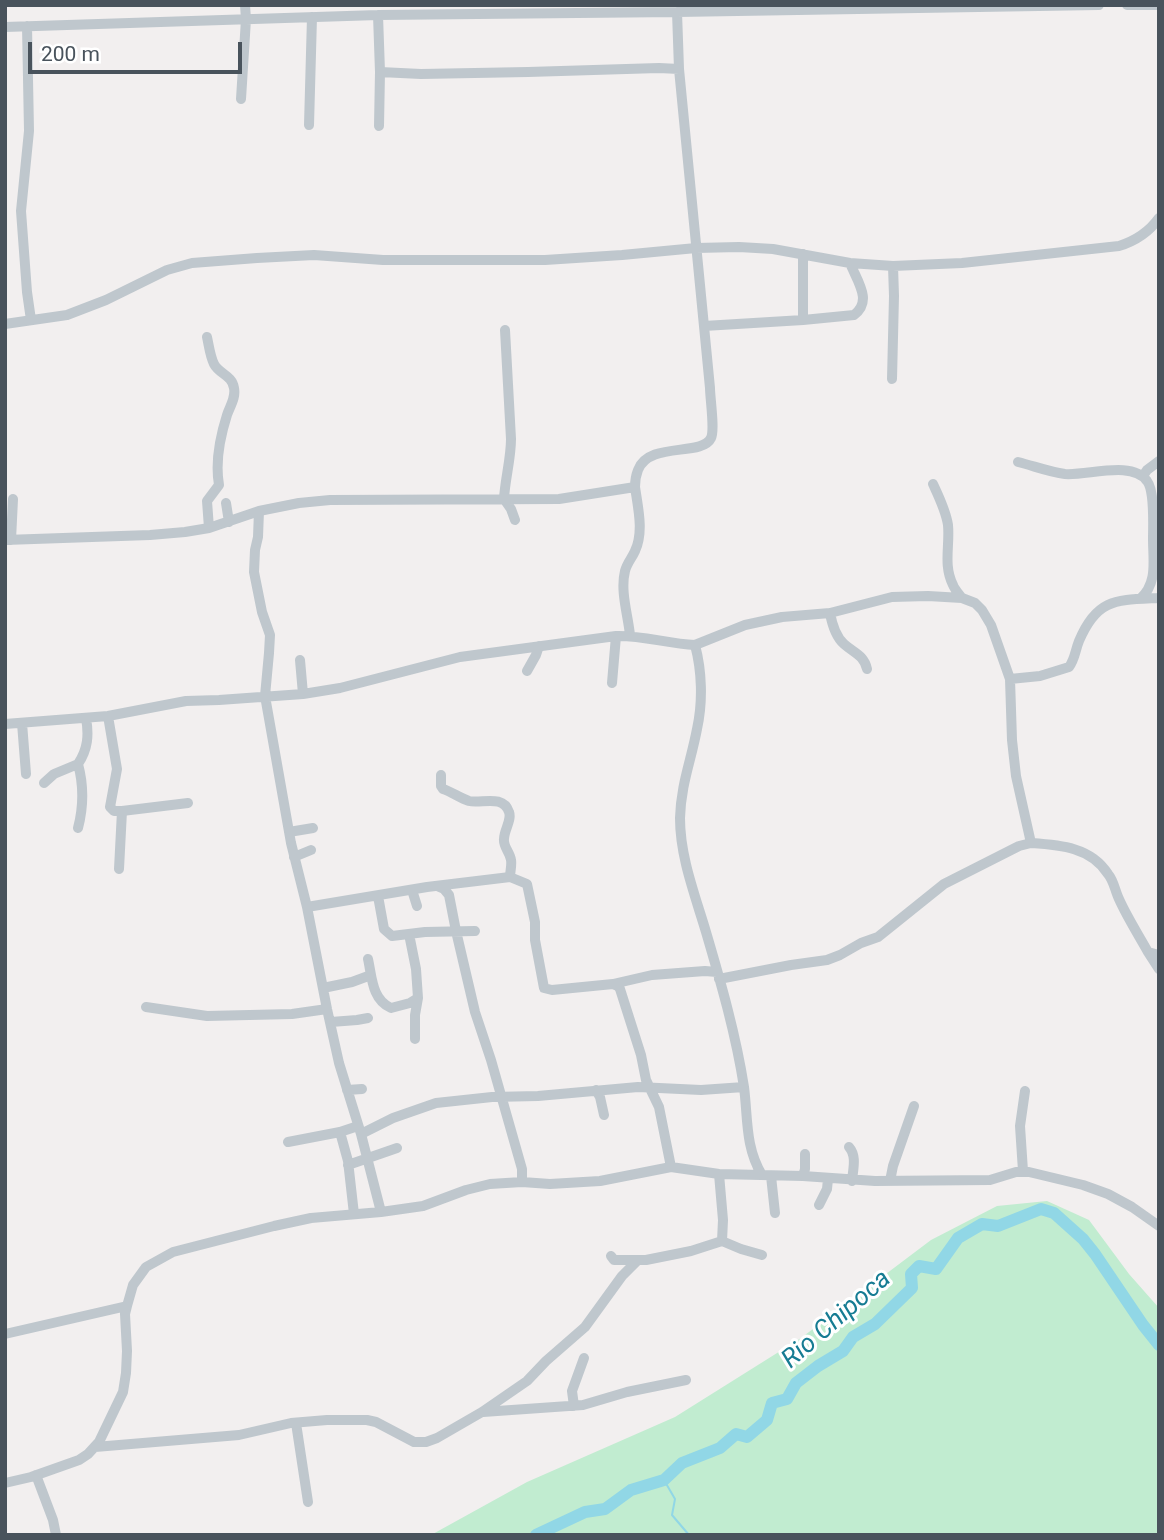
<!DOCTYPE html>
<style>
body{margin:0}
#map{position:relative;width:1164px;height:1540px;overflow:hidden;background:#f2efef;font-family:Roboto,sans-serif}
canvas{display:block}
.frame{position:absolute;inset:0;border:7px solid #49535c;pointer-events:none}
.scale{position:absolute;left:28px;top:42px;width:214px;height:32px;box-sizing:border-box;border:4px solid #49535c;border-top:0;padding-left:9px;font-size:21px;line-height:24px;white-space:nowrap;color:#49535c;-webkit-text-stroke:5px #fff;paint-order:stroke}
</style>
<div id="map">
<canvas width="1164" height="1540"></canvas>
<div class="frame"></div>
<div class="scale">200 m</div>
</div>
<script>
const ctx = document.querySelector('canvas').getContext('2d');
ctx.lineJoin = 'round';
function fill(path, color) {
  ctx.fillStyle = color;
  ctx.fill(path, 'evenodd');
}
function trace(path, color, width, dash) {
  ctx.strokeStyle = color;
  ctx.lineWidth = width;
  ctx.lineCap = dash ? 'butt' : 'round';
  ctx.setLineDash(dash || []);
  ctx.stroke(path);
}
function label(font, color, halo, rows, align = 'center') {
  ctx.font = font + ' Roboto,sans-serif';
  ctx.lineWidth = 6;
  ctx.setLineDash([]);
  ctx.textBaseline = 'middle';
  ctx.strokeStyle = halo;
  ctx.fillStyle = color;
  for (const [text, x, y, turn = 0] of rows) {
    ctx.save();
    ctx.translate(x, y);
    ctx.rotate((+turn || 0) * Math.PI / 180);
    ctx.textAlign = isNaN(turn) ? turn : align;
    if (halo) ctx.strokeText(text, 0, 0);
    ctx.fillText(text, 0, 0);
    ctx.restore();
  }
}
fill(new Path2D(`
 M1047,1201L1089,1220L1129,1274L1159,1308V1535H431L527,1482L675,1417L801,1338L931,1240L997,1206Z`), '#c1ecd0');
trace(new Path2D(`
 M664,1480L675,1499L672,1515L689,1535`), '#91d7e6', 2);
trace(new Path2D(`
 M536,1535L585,1512L605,1509L631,1490L664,1480L682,1463L720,1448L736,1434L747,1437L767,1420L772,1403L787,1399L796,1383L818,1366L843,1351L853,1337L875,1324L912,1288L911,1274L919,1266L936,1269L958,1238L982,1224L998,1226L1041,1209L1054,1213L1083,1239L1095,1254L1143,1325L1159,1345`), '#91d7e6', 12);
trace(new Path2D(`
 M1127,5H1159
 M378,15L380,72L421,74L528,72L659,68L679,69
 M27,26L29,131L21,211L27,292L31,320
 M5,27L378,15L677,12L1099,5
 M241,99L246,19L245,5
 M309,125L312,17
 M379,126L380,72
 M803,320L854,315C873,301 857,281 850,263
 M5,324L67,315L106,300L167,270L192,263L257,258L314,255L383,260H545L622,255L696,248L739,247L773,249L850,263L893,266L962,263L1119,246C1135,241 1149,232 1159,218
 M704,326L803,320V254
 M505,330L511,439C511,459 505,479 504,499L511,509L515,520
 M207,337C209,346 210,356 214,364C219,374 232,375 234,388C236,398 230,406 227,415C220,437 215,462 219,485L207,501L209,528
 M892,379L894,296L893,266
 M1018,462C1034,466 1049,472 1065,474C1087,476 1132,460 1147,481C1155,491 1153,526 1153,539C1153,561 1158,583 1140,599
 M1143,476L1147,470L1159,461
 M933,484C939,497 946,511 948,525C950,546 943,565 953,585C955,590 959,594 962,598
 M226,503L229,522
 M259,511L258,537L255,550L254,572L262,612L270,635L269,653L265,696L291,843L307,907L327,1009L339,1063L361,1134L381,1212
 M5,540L150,535L185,532L209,528L259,511L299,503L330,500L559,499L635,487C635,482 636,475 638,470C649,441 702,457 711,438C715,430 710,398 710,388L679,69L677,12
 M11,540L13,499
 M830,613C832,624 835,636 844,644C854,653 864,655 867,669
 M630,635C628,615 620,591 625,571C627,563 632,558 635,551C644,532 638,508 635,487
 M695,645L745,625L782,617L830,613L892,597L928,596L962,598L975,603L982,610L991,625L1010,679L1012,740L1016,776L1031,843C1060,845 1091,847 1108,874C1114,881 1115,891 1119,899C1127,917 1138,934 1148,952L1159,955
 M300,660L303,694
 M527,671L536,655L539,646
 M1010,679L1040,676L1069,667C1075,659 1075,651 1079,641C1097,598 1116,600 1159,598
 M612,683L616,636
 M108,716L117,769L110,807L114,811H122L188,803
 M22,723L26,774
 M5,724L108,716L186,701L219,700L303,694L340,688L460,657L616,636C642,635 668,644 695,645C702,671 703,702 697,729C691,761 681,784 680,818C680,857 695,895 706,932C721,983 736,1035 744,1087C748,1118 745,1147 762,1175
 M78,764C88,749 89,735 86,718
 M441,775V786L443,789C452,792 460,798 469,801C481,804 503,794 509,812C512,820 504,830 504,839C503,847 510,852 511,860C512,865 510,872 510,877L527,884L535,922V940L544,988L552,990L613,984L618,986L620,989L641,1055L646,1080L659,1107L671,1167
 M44,783L54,774L78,764C84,786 84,805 78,828
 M289,832L313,828
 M294,857L311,850
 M119,869L122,811
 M437,886L444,889L449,895L456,931L475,1012L491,1060L522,1169V1182
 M412,890L417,906
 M378,896L384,929L392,936L425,932L475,931
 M307,907L427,887L510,877
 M409,934L416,969L418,998L415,1015V1039
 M1148,952L1159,969
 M368,959C372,977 372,1000 391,1008L410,1003L418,998
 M719,979L791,965L827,960L840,955L861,943L878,937L944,884L1019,846L1031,843
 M613,984L652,975L705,971L717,972
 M323,988L352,982L371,975
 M146,1007L207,1016L292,1014L327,1009
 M331,1022L357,1020L368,1018
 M347,1090L362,1089
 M596,1090L600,1097L604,1115
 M340,1132L348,1161L354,1214
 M361,1134L393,1118L436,1103L492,1097L538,1096L638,1087L701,1090L744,1087
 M288,1142L340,1132L358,1126
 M849,1147C857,1156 853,1169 852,1181
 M348,1165L397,1148
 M1023,1171L1020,1126L1025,1091
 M771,1176L775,1213
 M803,1176L805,1169V1154
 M890,1181L893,1166L914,1106
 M819,1205L827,1189L828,1179
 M722,1241L741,1249L762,1255
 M611,1256L614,1260H646L691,1251L722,1241L723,1220L719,1174
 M5,1334L127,1306
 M574,1406L572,1391L584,1358
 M483,1412L583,1405L627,1392L686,1380
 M296,1423L308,1502
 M95,1447L239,1435L291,1423L327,1420H367L376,1422L414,1442H426L437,1438L482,1412L527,1381L546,1361L585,1327L622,1276L637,1261
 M36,1475L53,1520L56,1535
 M5,1483L31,1477L79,1460L88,1454L99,1442L123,1392L126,1373L127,1351L125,1314L127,1306L133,1285L146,1267L173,1252L274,1226L311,1218L381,1212L423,1206L466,1190L490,1184L522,1182L550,1184L600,1181L671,1167L719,1174L803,1176L875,1181L990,1180L1016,1172H1029L1083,1185L1108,1194L1132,1207L1159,1226`), '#bfc7cd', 10);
label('italic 26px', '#167c93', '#fff', [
 ["Rio Chipoca",837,1320,-41]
]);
</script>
